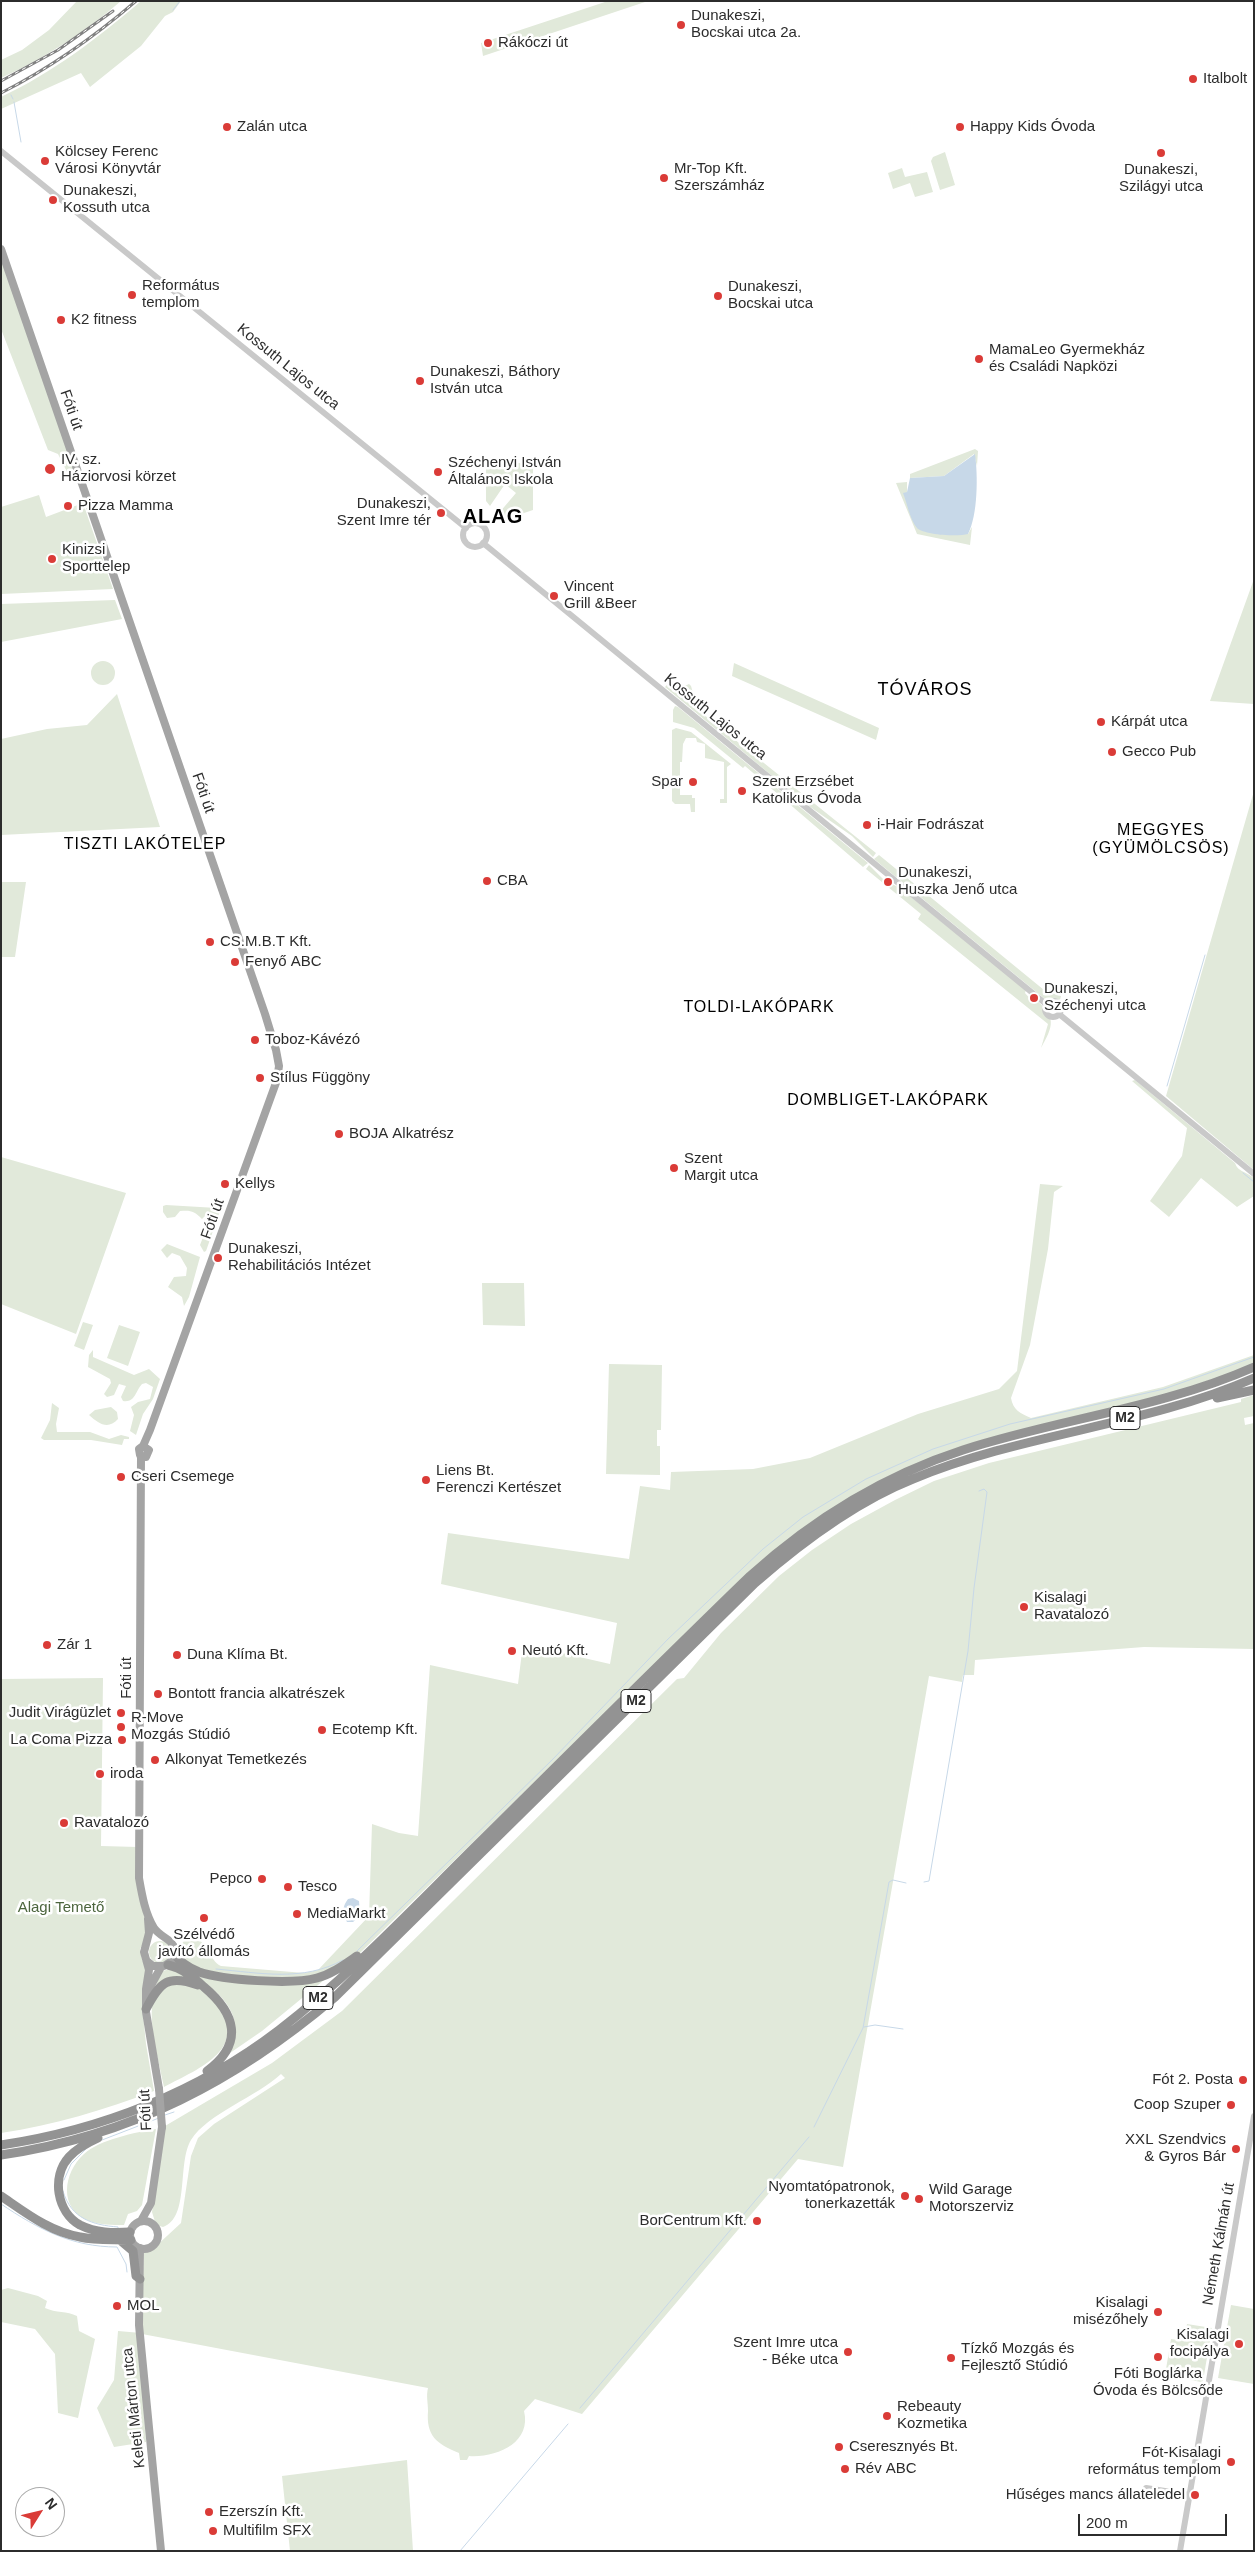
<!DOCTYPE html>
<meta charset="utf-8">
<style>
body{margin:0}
#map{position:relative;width:1255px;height:2552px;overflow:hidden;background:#fff;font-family:Arial,sans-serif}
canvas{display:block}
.frame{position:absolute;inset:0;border:2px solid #2c2c2c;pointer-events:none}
.north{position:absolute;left:15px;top:2487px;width:50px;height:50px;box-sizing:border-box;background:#fff;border:1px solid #ababab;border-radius:50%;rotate:54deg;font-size:14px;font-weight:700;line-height:20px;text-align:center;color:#2c2c2c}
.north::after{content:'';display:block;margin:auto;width:18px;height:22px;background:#da3b37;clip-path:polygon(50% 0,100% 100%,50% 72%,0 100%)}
.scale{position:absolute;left:1078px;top:2514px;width:149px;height:22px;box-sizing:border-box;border:2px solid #2c2c2c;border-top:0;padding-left:6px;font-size:15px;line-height:18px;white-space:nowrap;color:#2c2c2c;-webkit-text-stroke:4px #fff;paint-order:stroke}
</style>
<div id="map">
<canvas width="1255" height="2552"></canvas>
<div class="frame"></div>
<div class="north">N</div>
<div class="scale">200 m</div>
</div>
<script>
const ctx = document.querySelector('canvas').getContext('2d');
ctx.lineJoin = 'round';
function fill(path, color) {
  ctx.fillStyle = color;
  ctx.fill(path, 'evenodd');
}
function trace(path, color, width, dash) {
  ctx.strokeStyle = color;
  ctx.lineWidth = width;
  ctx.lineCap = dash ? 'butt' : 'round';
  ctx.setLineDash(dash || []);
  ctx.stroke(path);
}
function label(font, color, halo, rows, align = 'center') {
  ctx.font = font + ' Arial,sans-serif';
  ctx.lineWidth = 5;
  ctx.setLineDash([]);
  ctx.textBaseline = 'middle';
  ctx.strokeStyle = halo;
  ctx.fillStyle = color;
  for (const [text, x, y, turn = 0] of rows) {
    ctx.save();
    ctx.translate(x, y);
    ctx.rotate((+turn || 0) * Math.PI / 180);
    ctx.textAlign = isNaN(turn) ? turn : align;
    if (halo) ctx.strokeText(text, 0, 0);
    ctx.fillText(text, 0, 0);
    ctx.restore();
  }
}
fill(new Path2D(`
 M77,1H121C85,32 45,58 1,78V60L22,50L49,30Z
 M141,1H181L173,12L165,16L141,46L90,87L81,73L1,109V97C52,73 98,38 141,1Z
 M608,1H648L483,56L481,43Z
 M945,152L955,185L940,190L931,161L933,157Z
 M902,168L905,177L927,172L933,192L915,197L910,183L893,189L888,173Z
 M1,259L74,468L67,472L58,454L48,450L1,329Z
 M975,449L978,451L977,466L974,454L944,476L910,478V474Z
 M486,463H533V510L506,519L499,513L516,493L505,484L490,506L486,501Z
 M907,482V492L968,534L972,527L970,545L917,534L896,483Z
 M39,495L46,517L83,503L113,589L1,594V507Z
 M1254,579V704L1210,701Z
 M115,600L122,619L1,642V604Z
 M91 673a12 12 0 1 1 24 0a12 12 0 1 1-24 0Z
 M734,663L879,728L876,740L732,676Z
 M689,684L691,686L698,710L861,841L876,853L873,857L852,836L806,804L665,687L667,685L678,689Z
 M117,694L160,827L1,835V739L47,729L87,725Z
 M675,706L678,707L868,863L863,867L745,766L743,768L694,728L673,722V710Z
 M676,728L691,732L731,764L727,767V803H720V799H724V762L705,758V744L697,742L696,738H686L683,744L682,762H680V795H692V798H695V812H691L690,804H675L672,801V730Z
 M1254,791V1170L1166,1096Z
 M879,855L1044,990L1061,996L1059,1004H1051L874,859Z
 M869,865L889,885L892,884L900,888L1026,990L1025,993L1033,1002L1036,1000C1056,1017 1054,1025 1041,1048L1048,1024L918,919L921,914L866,869Z
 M1,882H26L15,957H1Z
 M1135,1080L1235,1163C1238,1172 1245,1171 1254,1178V1196L1237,1207L1201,1178L1169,1217L1150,1201L1182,1156L1187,1128L1132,1081Z
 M1,1157L126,1193L76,1334L1,1304Z
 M1040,1184L1063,1186L1054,1192L1048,1249L1030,1345L1011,1398C1013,1410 1020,1413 1031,1418L1163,1387L1254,1355V1362L1243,1369L1156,1398L963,1448L827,1513L672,1647L359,1954C344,1963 327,1974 309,1976C284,1980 212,1977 190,1965C186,1963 182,1957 179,1954C180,1948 181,1943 186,1939C203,1928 208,1961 221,1966L304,1973L318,1970L369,1916L372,1824L399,1833L418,1836L430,1665L518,1684L523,1644L610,1664L617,1623L441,1584L448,1533L629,1559L640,1486L670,1490L671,1472L753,1469L810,1458L918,1414L999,1389L1017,1371Z
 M166,1205L217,1208L220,1211L206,1251L204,1252L200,1245L207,1227L213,1221L210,1216L206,1215L202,1219C194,1211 191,1210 180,1211L175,1217L167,1218L163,1212V1206Z
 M167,1244L200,1257L189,1297L184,1306L182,1297L168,1287L174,1277L186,1276L187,1268L180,1256L172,1253L167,1258L161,1250Z
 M482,1283H524L525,1326L483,1325Z
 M83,1322L93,1325L84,1350L74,1346Z
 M119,1325L140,1332L128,1366L107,1358Z
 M93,1350V1357L134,1375L149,1369L160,1379L153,1399L143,1414L136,1435L130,1431L134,1415L131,1407L138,1402L150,1399L153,1387L146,1383L142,1384C135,1392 135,1403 123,1401L121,1397L126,1386L119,1384L114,1395L107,1397L104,1394L111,1383L110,1379L88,1367L89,1355Z
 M609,1364L662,1365L661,1430H657V1446H660V1475L606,1474Z
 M1254,1395V1416L1244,1418L1245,1425L1254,1423V1649L1144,1647L975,1660L974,1675H963L962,1682L929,1676L843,2167L798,2159L582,2414L535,2399L524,2411C532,2443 496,2458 469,2456L467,2460H460L459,2453C436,2444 426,2435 428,2411C428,2402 426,2396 428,2388L142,2334L146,2442L114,2447L97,2408L114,2380L118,2331L141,2333L144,2253L146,2248H154L181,2223L191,2156L198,2138L214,2124L285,2078L281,2074C258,2096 207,2114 191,2140C177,2163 190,2218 163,2227L156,2225L152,2212L165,2126L272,2063L342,2011L677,1679L684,1678L721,1633L779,1576L812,1550L851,1524L895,1500L934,1481L989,1463L1241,1402V1399Z
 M52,1403L59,1408L56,1424L57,1432H90L109,1439L121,1435L129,1437V1439H124L122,1445L91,1440H44L41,1438L50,1420Z
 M111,1407L117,1412L118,1419C108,1430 99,1424 89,1415L95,1410Z
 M103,1678L101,1846L138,1847L147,1925L144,1942L140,1949L142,1960L148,1969L143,2014L146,2044L154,2091C104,2110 54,2125 1,2133V1679Z
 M149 1952a11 11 0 1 1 22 0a11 11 0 1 1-22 0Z
 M171,1969C186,1973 204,1988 214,2000C253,2048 200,2068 164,2087C156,2047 142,2009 162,1971Z
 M187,1969L232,1980L329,1976L262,2031L230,2053C248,2010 217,1992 187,1969Z
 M156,2129L142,2205L137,2211L128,2214L124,2225C112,2225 100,2225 89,2221C58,2209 63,2173 84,2154C99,2140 136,2132 156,2129Z
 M8,2288L38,2296L47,2301L45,2308C56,2313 67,2311 77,2316L79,2331L95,2339L78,2418L58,2413L55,2354L35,2329L1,2322V2290Z
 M1231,2305L1254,2309V2384L1218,2378Z
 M1187,2324L1212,2328L1203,2381L1201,2382L1165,2375L1171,2339L1184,2341Z
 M407,2460L413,2551H290L282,2476Z`), '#e1e9da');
fill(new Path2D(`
 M975,454C978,475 978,515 968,534C958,537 924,535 917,528C910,520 907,503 903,493L907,492L910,478L944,476Z
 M353,1898L359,1901L360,1916L353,1922H347C342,1913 342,1907 348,1899Z`), '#c7d8e8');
trace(new Path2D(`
 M173,10L180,1
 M11,95L13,99
 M14,102L21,142
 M1167,1086L1205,955
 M1243,1173L1254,1182
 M924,1882L929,1881L930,1875L968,1651L974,1588L987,1492L984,1489L979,1491
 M357,1951L553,1759L668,1639L763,1549L803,1517L866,1479L933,1449L1010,1424L1164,1389L1254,1357
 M216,1969C260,1973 303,1982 343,1960
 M864,2027L875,2025L903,2029
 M165,2115L174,2112
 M814,2127L863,2028L889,1882L893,1880L906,1883
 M102,2140L159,2118
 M64,2180L71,2164L86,2149
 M63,2191C71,2219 93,2225 118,2227V2228
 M1,2204C38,2229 72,2247 117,2247L126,2264L127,2272
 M580,2408L809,2137
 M460,2551L568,2424`), '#c7d8e8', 1);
trace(new Path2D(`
 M1,151L466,528
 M463 535a12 12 0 1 1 24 0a12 12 0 1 1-24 0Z
 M483,543L1046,1004
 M1045 1009a8 8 0 1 1 16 0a8 8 0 1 1-16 0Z
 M1059,1014L1254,1174
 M1146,2488L1190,2495
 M1180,2551L1254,2116`), '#c9c9c9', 6);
trace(new Path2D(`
 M1,249L265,1014L276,1050L279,1066L277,1080L150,1430L143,1446L139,1449L140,1455L146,1457L149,1450L143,1446
 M141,1456L139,1878C142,1895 145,1913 154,1928C161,1938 172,1938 175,1950L173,1960L164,1966H153L147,1961
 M148,1919L149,1933L144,1952L149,1970L146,1989V2012L159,2089
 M148,1991L161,1967
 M141,2221L151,2203L162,2127
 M130 2235a14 14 0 1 1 28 0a14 14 0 1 1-28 0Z
 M140,2248L139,2325L161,2551`), '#a4a4a4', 8);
trace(new Path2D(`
 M1217,1398L1254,1390
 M175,1954C180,1963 189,1968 199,1972C223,1980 292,1985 317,1978C332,1974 344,1965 357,1956
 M168,1965C182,1968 193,1977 204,1987C235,2013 245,2043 207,2071
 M146,2009C160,1982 168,1974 198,1985
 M98,2138C87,2143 77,2148 69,2157C51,2177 57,2212 80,2225C96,2233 113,2233 130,2232
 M1,2145C101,2130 198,2092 279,2030C352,1974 416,1905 482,1840C571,1752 660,1663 750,1576C812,1520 883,1476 963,1450C1059,1419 1161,1408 1254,1367
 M1,2155C131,2136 236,2081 335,1997L755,1583C802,1542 855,1502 913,1479C1023,1433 1145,1426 1254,1378
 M1,2196C26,2213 50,2232 80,2237C97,2241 114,2239 131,2240
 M120,2240L133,2251L136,2276L140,2279`), '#939393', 9);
const rail = new Path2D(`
 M1,81L58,50L113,11
 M1,93C50,68 94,37 136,1`);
trace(rail, '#818181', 3);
trace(rail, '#fff', 1, [4]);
trace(new Path2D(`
 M159,2089L162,2127`), '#a4a4a4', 8);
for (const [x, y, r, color] of [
 [681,25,5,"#da3b37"],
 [488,43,5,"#da3b37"],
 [1193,79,5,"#da3b37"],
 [227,127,5,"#da3b37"],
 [960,127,5,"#da3b37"],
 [1161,153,5,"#da3b37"],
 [45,161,5,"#da3b37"],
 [664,178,5,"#da3b37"],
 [53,200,5,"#da3b37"],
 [132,295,5,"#da3b37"],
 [718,296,5,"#da3b37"],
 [61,320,5,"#da3b37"],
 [979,359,5,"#da3b37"],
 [420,381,5,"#da3b37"],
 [50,469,6,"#da3b37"],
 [438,472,5,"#da3b37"],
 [68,506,5,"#da3b37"],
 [441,513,5,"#da3b37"],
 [52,559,5,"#da3b37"],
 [554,596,5,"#da3b37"],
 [1101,722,5,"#da3b37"],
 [1112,752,5,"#da3b37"],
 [693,782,5,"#da3b37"],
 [742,791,5,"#da3b37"],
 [867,825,5,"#da3b37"],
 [487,881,5,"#da3b37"],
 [888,882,5,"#da3b37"],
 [210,942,5,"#da3b37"],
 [235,962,5,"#da3b37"],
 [1034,998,5,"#da3b37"],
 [255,1040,5,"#da3b37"],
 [260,1078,5,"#da3b37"],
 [339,1134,5,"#da3b37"],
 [674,1168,5,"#da3b37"],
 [225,1184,5,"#da3b37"],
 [218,1258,5,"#da3b37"],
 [121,1477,5,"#da3b37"],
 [426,1480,5,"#da3b37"],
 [1024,1607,5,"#da3b37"],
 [47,1645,5,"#da3b37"],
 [512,1651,5,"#da3b37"],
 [177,1655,5,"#da3b37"],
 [158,1694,5,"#da3b37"],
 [121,1713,5,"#da3b37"],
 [121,1727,5,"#da3b37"],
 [322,1730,5,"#da3b37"],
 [122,1740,5,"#da3b37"],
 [155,1760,5,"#da3b37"],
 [100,1774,5,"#da3b37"],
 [64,1823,5,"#da3b37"],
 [262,1879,5,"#da3b37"],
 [288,1887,5,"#da3b37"],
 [297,1914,5,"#da3b37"],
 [204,1918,5,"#da3b37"],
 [1243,2080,5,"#da3b37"],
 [1231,2105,5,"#da3b37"],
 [1236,2149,5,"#da3b37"],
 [905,2196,5,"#da3b37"],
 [919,2199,5,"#da3b37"],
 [757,2221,5,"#da3b37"],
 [117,2306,5,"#da3b37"],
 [1158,2312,5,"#da3b37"],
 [1239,2344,5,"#da3b37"],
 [848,2352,5,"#da3b37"],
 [1158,2357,5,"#da3b37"],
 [951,2358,5,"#da3b37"],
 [887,2416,5,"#da3b37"],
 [839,2447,5,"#da3b37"],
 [1231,2462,5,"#da3b37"],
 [845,2469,5,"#da3b37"],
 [1195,2495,5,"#da3b37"],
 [209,2512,5,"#da3b37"],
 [213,2531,5,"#da3b37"]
]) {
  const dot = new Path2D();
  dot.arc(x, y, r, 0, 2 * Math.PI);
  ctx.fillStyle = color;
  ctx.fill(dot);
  trace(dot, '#fff', 2);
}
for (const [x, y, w] of [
 [1125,1418,30],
 [636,1701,30],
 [318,1998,30]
]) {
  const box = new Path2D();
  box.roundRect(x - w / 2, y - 11.5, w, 23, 4);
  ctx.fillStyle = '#fff';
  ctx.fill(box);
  trace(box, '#2c2c2c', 1);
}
label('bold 14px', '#2c2c2c', null, [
 ["M2",1125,1418],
 ["M2",636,1701],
 ["M2",318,1998]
]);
label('15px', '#2c2c2c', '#fff', [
 ["Dunakeszi,",691,16],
 ["Bocskai utca 2a.",691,33],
 ["Rákóczi út",498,43],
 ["Italbolt",1203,79],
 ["Zalán utca",237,127],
 ["Happy Kids Óvoda",970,127],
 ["Kölcsey Ferenc",55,152],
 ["Városi Könyvtár",55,169],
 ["Mr-Top Kft.",674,169],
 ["Szerszámház",674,186],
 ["Dunakeszi,",1161,170,"center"],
 ["Szilágyi utca",1161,187,"center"],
 ["Dunakeszi,",63,191],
 ["Kossuth utca",63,208],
 ["Református",142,286],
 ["templom",142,303],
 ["Dunakeszi,",728,287],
 ["Bocskai utca",728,304],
 ["K2 fitness",71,320],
 ["MamaLeo Gyermekház",989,350],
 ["és Családi Napközi",989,367],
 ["Dunakeszi, Báthory",430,372],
 ["István utca",430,389],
 ["IV. sz.",61,460],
 ["Háziorvosi körzet",61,477],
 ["Széchenyi István",448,463],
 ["Általános Iskola",448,480],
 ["Dunakeszi,",431,504,"right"],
 ["Szent Imre tér",431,521,"right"],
 ["Pizza Mamma",78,506],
 ["Kinizsi",62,550],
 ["Sporttelep",62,567],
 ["Vincent",564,587],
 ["Grill &Beer",564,604],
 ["Kárpát utca",1111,722],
 ["Gecco Pub",1122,752],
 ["Spar",683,782,"right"],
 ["Szent Erzsébet",752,782],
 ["Katolikus Óvoda",752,799],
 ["i-Hair Fodrászat",877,825],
 ["Dunakeszi,",898,873],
 ["Huszka Jenő utca",898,890],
 ["CBA",497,881],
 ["CS.M.B.T Kft.",220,942],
 ["Fenyő ABC",245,962],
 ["Dunakeszi,",1044,989],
 ["Széchenyi utca",1044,1006],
 ["Toboz-Kávézó",265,1040],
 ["Stílus Függöny",270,1078],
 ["BOJA Alkatrész",349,1134],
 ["Szent",684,1159],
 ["Margit utca",684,1176],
 ["Kellys",235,1184],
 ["Dunakeszi,",228,1249],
 ["Rehabilitációs Intézet",228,1266],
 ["Liens Bt.",436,1471],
 ["Ferenczi Kertészet",436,1488],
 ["Cseri Csemege",131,1477],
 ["Kisalagi",1034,1598],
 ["Ravatalozó",1034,1615],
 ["Zár 1",57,1645],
 ["Neutó Kft.",522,1651],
 ["Duna Klíma Bt.",187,1655],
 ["Bontott francia alkatrészek",168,1694],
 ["Judit Virágüzlet",111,1713,"right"],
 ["R-Move",131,1718],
 ["Mozgás Stúdió",131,1735],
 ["Ecotemp Kft.",332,1730],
 ["La Coma Pizza",112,1740,"right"],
 ["Alkonyat Temetkezés",165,1760],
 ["iroda",110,1774],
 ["Ravatalozó",74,1823],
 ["Pepco",252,1879,"right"],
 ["Tesco",298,1887],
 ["MediaMarkt",307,1914],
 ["Szélvédő",204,1935,"center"],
 ["javító állomás",204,1952,"center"],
 ["Fót 2. Posta",1233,2080,"right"],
 ["Coop Szuper",1221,2105,"right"],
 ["XXL Szendvics",1226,2140,"right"],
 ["& Gyros Bár",1226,2157,"right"],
 ["Nyomtatópatronok,",895,2187,"right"],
 ["tonerkazetták",895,2204,"right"],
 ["Wild Garage",929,2190],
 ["Motorszerviz",929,2207],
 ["BorCentrum Kft.",747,2221,"right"],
 ["Kisalagi",1148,2303,"right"],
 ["misézőhely",1148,2320,"right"],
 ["MOL",127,2306],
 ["Kisalagi",1229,2335,"right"],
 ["focipálya",1229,2352,"right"],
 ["Szent Imre utca",838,2343,"right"],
 ["- Béke utca",838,2360,"right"],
 ["Tízkő Mozgás és",961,2349],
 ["Fejlesztő Stúdió",961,2366],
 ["Fóti Boglárka",1158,2374,"center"],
 ["Óvoda és Bölcsőde",1158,2391,"center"],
 ["Rebeauty",897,2407],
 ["Kozmetika",897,2424],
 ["Cseresznyés Bt.",849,2447],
 ["Fót-Kisalagi",1221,2453,"right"],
 ["református templom",1221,2470,"right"],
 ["Rév ABC",855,2469],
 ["Hűséges mancs állateledel",1185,2495,"right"],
 ["Ezerszín Kft.",219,2512],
 ["Multifilm SFX",223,2531]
], 'left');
label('15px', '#2c2c2c', '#fff', [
 ["Kossuth Lajos utca",288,367,39],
 ["Fóti út",71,410,71],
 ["Kossuth Lajos utca",715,717,39],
 ["Fóti út",203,793,71],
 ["Fóti út",213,1219,-70],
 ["Fóti út",127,1678,-90],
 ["Fóti út",146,2110,-93],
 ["Németh Kálmán út",1219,2244,-80],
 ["Keleti Márton utca",134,2408,-96]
]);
label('15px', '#4c653d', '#fff', [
 ["Alagi Temető",61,1908]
]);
ctx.letterSpacing = '1px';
label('16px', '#000', '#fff', [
 ["MEGGYES",1161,831],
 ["(GYÜMÖLCSÖS)",1161,849],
 ["TISZTI LAKÓTELEP",145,845],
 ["TOLDI-LAKÓPARK",759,1008],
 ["DOMBLIGET-LAKÓPARK",888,1101]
]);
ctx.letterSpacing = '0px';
ctx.letterSpacing = '1px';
label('18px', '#000', '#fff', [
 ["TÓVÁROS",925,690]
]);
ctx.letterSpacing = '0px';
ctx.letterSpacing = '1px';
label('bold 20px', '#000', '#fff', [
 ["ALAG",493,517]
]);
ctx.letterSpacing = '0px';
</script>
